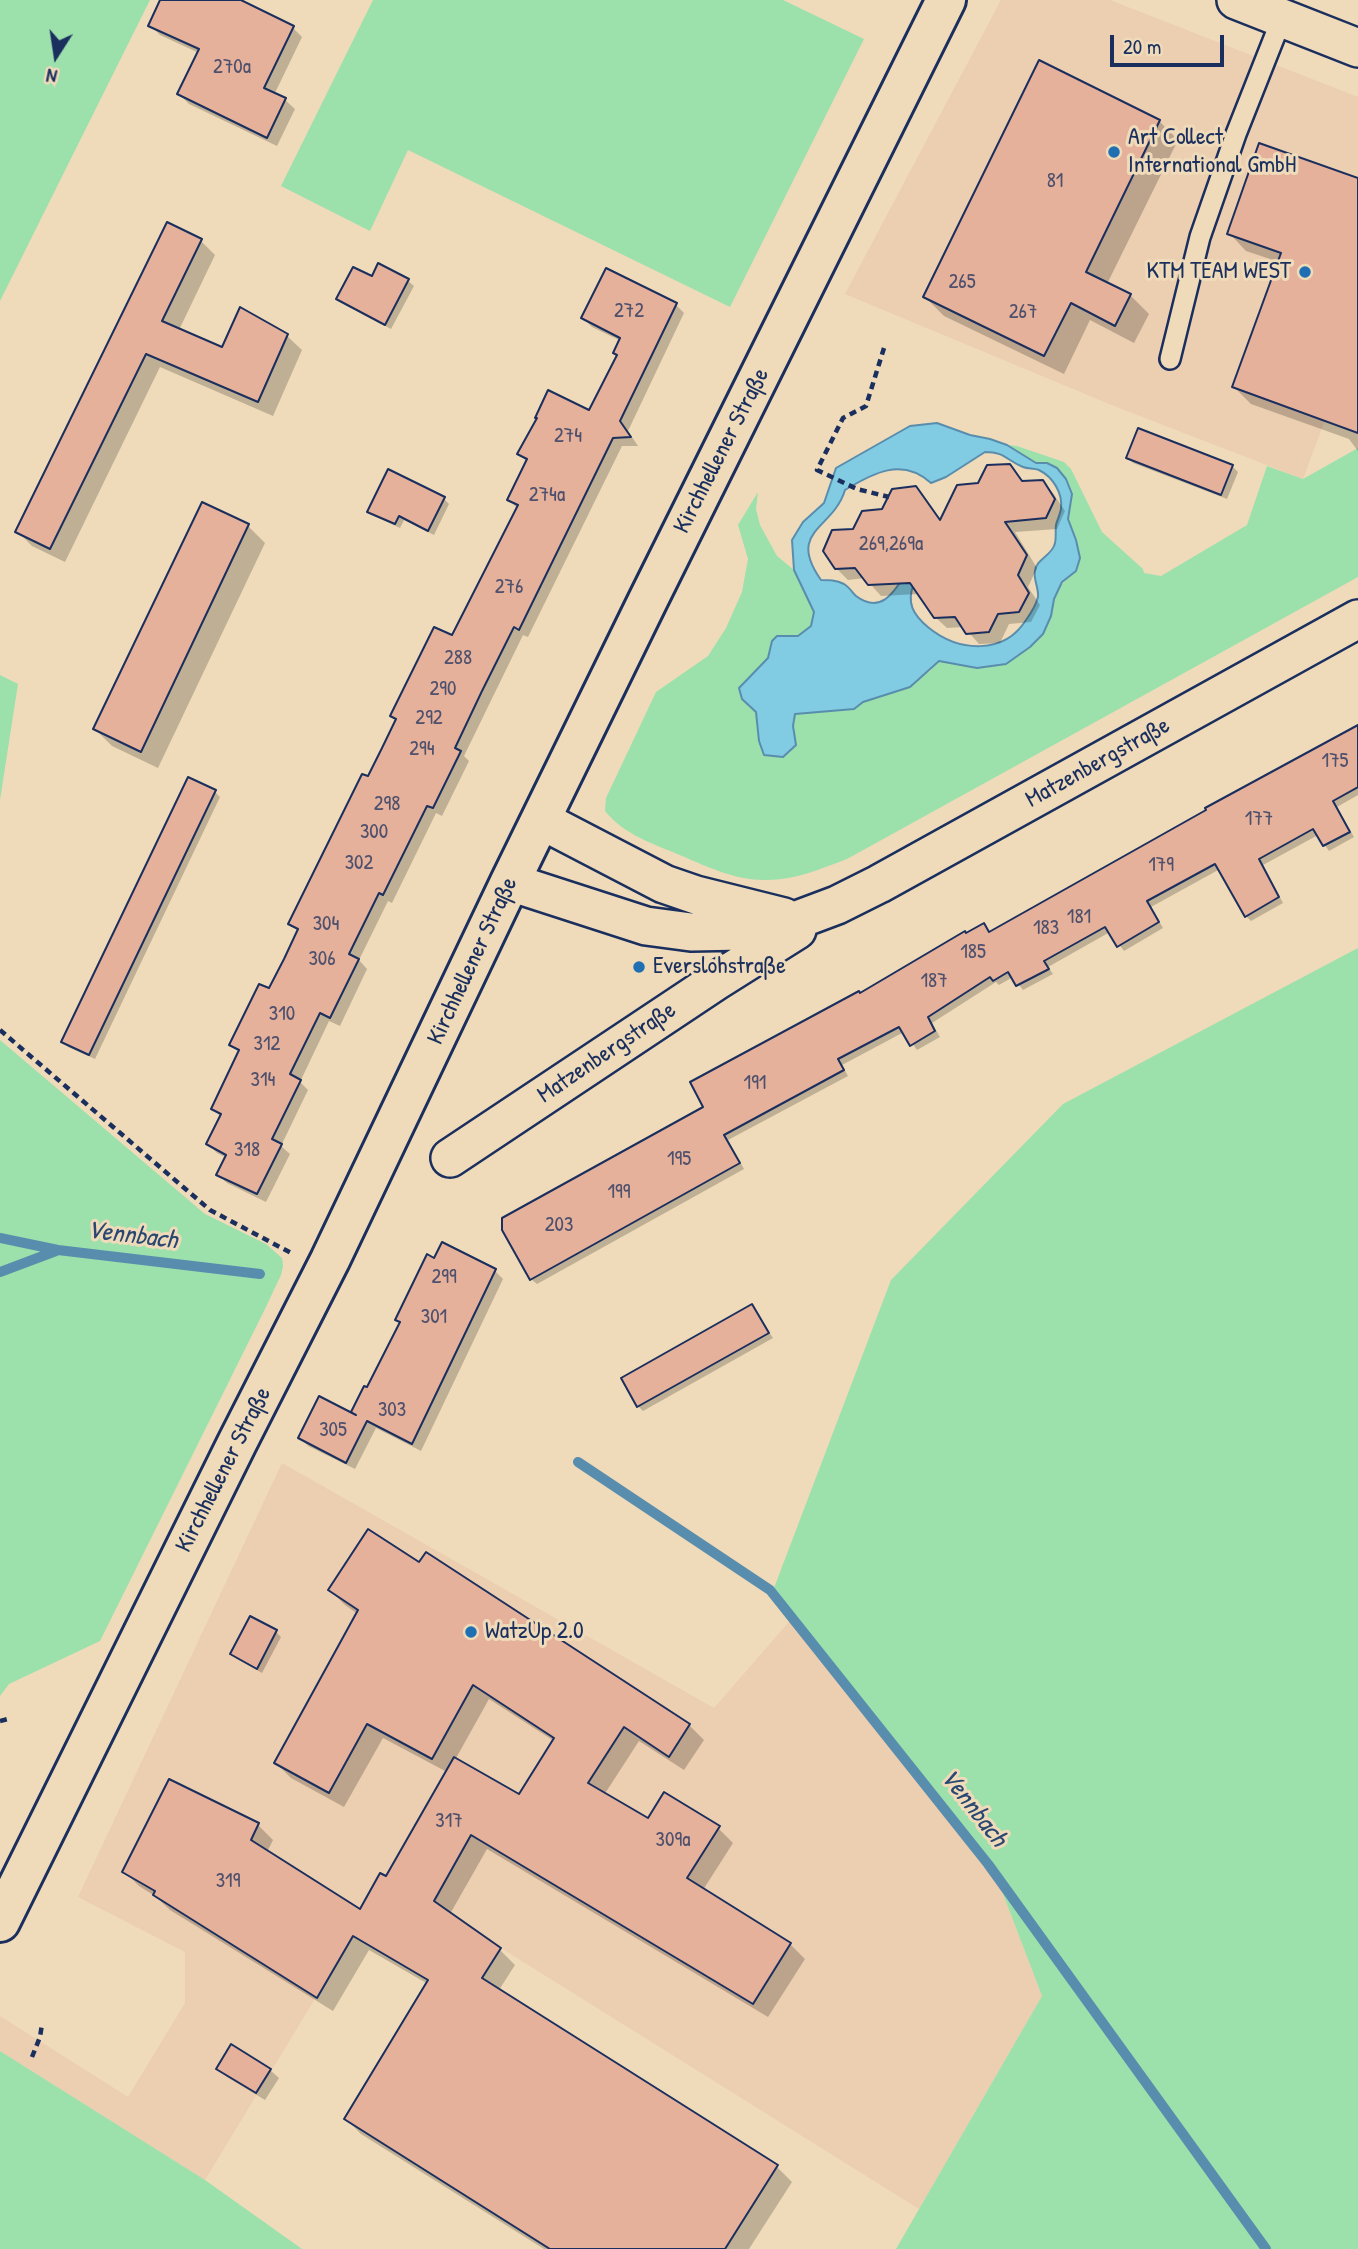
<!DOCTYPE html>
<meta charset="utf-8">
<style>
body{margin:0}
#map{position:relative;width:1358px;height:2249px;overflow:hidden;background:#efdbb9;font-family:"Patrick Hand",sans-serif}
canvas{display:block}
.north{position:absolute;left:21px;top:21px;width:70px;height:70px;-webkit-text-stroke:5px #efdbb9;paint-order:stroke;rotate:192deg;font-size:19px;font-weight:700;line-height:28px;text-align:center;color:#1b2f5e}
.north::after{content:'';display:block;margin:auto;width:24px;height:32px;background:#1b2f5e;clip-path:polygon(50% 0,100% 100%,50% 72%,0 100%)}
.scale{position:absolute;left:1110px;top:35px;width:114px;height:32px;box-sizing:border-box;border:4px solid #1b2f5e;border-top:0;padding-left:9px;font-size:21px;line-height:24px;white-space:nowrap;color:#1b2f5e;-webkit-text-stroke:5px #efdbb9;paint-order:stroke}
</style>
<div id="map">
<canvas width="1358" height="2249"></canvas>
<div class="north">N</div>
<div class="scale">20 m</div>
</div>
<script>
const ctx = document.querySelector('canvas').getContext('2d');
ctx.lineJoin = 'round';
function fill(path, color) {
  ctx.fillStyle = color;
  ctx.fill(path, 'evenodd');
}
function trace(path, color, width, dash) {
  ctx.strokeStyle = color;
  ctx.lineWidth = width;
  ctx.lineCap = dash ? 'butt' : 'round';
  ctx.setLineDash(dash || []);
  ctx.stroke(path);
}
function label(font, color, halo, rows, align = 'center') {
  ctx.font = font + ' "Patrick Hand",sans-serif';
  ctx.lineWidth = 6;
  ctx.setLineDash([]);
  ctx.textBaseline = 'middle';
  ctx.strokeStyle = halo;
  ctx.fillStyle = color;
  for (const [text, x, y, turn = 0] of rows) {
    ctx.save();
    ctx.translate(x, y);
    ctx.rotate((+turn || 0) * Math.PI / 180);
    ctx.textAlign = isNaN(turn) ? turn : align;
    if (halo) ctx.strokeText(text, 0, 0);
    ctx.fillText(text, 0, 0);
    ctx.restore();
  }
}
fill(new Path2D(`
 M1001,0H1110L1358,97V331L1303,479L1114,406L845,294Z
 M282,1463L714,1708L795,1615L992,1865L1042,1996L919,2209L501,1948L463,1921L353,1936L205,2180L0,2051V2016L128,2097L185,2003V1952L78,1897Z`), '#ecceb0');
fill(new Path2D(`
 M0,0H150L0,301Z
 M373,0H783L864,39L730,307L408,150L370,231L281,186Z
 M1007,445L1017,446L1064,462L1071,469L1102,532L1143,569L1144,573L1161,576L1247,525L1267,466L1303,479L1358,448V577L847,859C820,869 793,881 764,880C735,880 708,867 682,856C654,844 624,835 605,811L606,798L656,692L708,656L726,628L742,592L748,559L738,525L758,492L756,509L760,525L777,556L794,570L805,592L814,612L811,626L798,636L777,637L772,641L768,658L739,688L742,699L756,712L759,741L796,745L793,726L795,714L854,709L863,702L929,672L939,661L977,668L1051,616C1055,593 1057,586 1076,571V540L1068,519L1072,494L1047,463H1036Z
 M0,675L18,684L0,800Z
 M1358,948V2249H896L1042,1996L992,1865L774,1588L891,1280L1063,1104Z
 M0,1040L205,1214L266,1244L282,1258L283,1266L281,1275L264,1311L100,1641L9,1684L0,1696Z
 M0,2051L205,2180L302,2249H0Z`), '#9ce0ac');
const water = new Path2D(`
 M937,423L970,435L990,439L1007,445L1036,463H1047L1057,468L1066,479L1072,494L1068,519L1076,540L1080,558L1076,571L1062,582L1054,599L1051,616L1043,634L1030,647L1006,664L977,668L939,661L910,687L863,702L854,709L795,714L793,726L796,745L783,757L764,755L759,741L756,712L742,699L739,688L768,658L772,641L777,636H798L811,626L814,612L794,570L792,540L803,522L824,503L836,468L910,426ZM985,452C1005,452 1006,460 1023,467C1028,469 1034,468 1039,470C1053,477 1063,493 1061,509C1060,515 1057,520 1056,525C1055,531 1057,540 1054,546C1050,556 1036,560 1035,571C1033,579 1039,588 1038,597C1036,605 1031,613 1026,620C1004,655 959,652 929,628C913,615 906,603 914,583L905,575C893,594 880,614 856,596C852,592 849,587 844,584C836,580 829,580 821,580C786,530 833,530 845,490C873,473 902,457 931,483L946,477Z`);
fill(water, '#82cce3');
trace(water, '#598dae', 2);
fill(new Path2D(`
 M162,0H237L292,27L302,37L274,95L285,100L295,109L277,146L189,104L179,94L199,53L160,35L150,25Z
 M1159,121L1178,140L1107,284L1130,295L1149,314L1134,343L1090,320L1064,374L944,316L925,297Z
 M1358,180V451L1349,439L1251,404L1234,387L1279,262L1246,251L1229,233Z
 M201,241L215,255L179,330L223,350L287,336L302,350L273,416L160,367L65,562L32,546L17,531Z
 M379,265L408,281L414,286L391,329L344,304L339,299L372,279Z
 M676,305L684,313L628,431L638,446H622L528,637L523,635L464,756L469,761L442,816L436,813L392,903L388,901L359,960L367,969L340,1026L329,1021L300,1082L308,1090L281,1146L290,1154L266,1202L227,1183L218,1175L227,1158L217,1153L208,1144L221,1117L213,1109L240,1053L232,1044L270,991L299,932L290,924L369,779L397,721L392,716L453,638L518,509L509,500L527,462L519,454L589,412L618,356L621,341L592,327L583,318Z
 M1139,430L1233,467L1238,472L1227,499L1133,463L1128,458Z
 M1009,466L1024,483L1042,482L1053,493L1065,511L1057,529L1015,532L1037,568L1028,587L1040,605L1031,622L1009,624L1000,643L979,644L964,627L947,628L935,617L919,594L881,596L865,578L848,580L836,568L854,531L916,488L927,500L941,520L979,485Z
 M444,499L449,504L434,535L404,520L400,528L374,516L369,511Z
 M202,504L248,526L265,543L158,768L112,746L95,729Z
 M1358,727V795L1337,807L1354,837L1329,851L1318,835L1263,865L1283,903L1251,921L1246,916L1220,869L1151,907L1163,928L1124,951L1110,932L1048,967L1053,974L1023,990L1013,977L999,985L996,982L932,1023L940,1037L917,1050L904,1032L842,1065L848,1076L728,1140L744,1169L537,1284L531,1279L706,1108L860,995L984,925L990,933Z
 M189,779L215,792L220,797L95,1059L68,1047L63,1042Z
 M435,1260L495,1271L503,1279L421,1451L376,1428L355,1469L308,1446L300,1438L358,1417L353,1412L368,1389Z
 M752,1306L773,1338L643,1411L638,1406Z
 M419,1565L689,1725L704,1740L684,1770L639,1741L604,1795L649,1821L718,1828L733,1843L703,1890L790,1944L805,1959L768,2017L487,1849L450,1914L500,1950L515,1965L499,1990L777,2167L792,2182L749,2249H544L361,2134L346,2119L428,1984L369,1950L333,2011L170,1910L155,1896L139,1886L124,1871L258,1825L273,1840L267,1852L360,1911L387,1879L447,1772L383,1738L344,1807L291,1778L276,1763L358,1614L345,1605L330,1590ZM489,1699L554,1741L520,1797L455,1760Z
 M251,1618L276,1632L281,1637L262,1673L237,1659L232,1654Z
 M218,2068L270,2070L279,2078L265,2100L227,2077Z`), '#0003');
trace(new Path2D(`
 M0,1238L58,1250L260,1274
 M0,1272L56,1251
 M578,1462L770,1590L988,1864L1266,2249`), '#598dae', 10);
const building = new Path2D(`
 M160,0H241L294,26L264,88L286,98L267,138L177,94L199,49L148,26Z
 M1039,60L1160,120L1086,272L1131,294L1115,326L1071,303L1044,356L923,297Z
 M1259,143L1358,178V433L1232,387L1281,253L1227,234Z
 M167,222L202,239L162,321L222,347L240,307L288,334L258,402L146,354L50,549L15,532Z
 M378,263L409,279L385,325L336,299L353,267L372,276Z
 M606,268L677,303L620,421L631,437L613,438L519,630L514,627L482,691L455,748L461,751L433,808L427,806L383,895L379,893L349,954L359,959L330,1018L320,1013L290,1074L301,1080L272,1139L282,1144L257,1194L216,1175L226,1155L206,1144L221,1114L211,1109L239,1050L229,1045L259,984L269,988L284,959L298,929L288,924L362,774L368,776L382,748L396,719L390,716L434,627L452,635L518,505L507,500L527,459L517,454L537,418H535L548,390L589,410L617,355L613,353L620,338L581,318Z
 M1138,428L1233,465L1221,495L1126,458Z
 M1010,464L1022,481L1043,480L1055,499L1046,518L1005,522L1027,555L1018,575L1029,593L1019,612L998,614L989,632L966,634L955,617L934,618L910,583L868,585L855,568L835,569L823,551L832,530L853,529L862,511L882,509L892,489L916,486L940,520L957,485L978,483L987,465Z
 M388,469L445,497L428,531L399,516L395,524L367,512Z
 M202,502L249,524L141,752L93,729Z
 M1358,725V787L1333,801L1350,832L1323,846L1313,829L1259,859L1279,897L1245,917L1215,864L1147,901L1159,922L1117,947L1105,927L1044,961L1049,969L1016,986L1008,972L993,981L990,977L928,1017L935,1031L910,1046L899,1027L838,1059L844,1070L724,1135L740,1163L530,1280L502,1230V1218L703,1107L690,1082L859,991L860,993L965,931L966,933L984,923L989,932L1206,810L1205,808Z
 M188,777L216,790L89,1055L61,1042Z
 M442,1242L496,1269L412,1444L367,1421L346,1463L298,1438L319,1396L356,1415L351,1412L364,1386L367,1387L400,1322L395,1320L427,1254L434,1258Z
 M752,1304L769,1333L637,1407L621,1378Z
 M368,1529L419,1562L426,1552L690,1724L669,1757L624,1727L588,1783L648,1818L664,1792L720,1826L687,1878L791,1943L753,2004L471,1835L434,1901L501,1948L482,1978L778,2165L725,2249H550L344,2119L428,1980L353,1936L317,1998L153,1895L155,1891L122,1872L169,1779L259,1823L251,1840L360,1909L380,1873L386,1876L454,1757L519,1794L554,1738L473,1685L432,1759L367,1724L329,1793L274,1763L358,1610L328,1590Z
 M250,1616L277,1630L257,1669L230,1654Z
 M231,2044L271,2069L256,2093L216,2069Z`);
fill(building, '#e6b19a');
trace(building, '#1b2f5e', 2);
const lane = new Path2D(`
 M1170,359L1200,237L1236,134L1282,18`);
const street = new Path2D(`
 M1236,0L1358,48
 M541,820L664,884L696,895L784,917
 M510,882L646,926L691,932L742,931L781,926L837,905L879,884L1358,619
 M450,1158L716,981L797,930`);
const secondary = new Path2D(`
 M0,1922L237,1443L330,1260L510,882L648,600L946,0`);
trace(lane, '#1b2f5e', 24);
trace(street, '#1b2f5e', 42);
trace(secondary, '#1b2f5e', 44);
trace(new Path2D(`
 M884,348L866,406L843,418L817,470L857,489L889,497
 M0,1030L210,1210L293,1254
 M0,1721L8,1719
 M32,2057L40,2037L42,2024`), '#1b2f5e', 4.5, [7, 5]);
trace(lane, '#efdbb9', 19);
trace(street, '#efdbb9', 37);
trace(secondary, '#efdbb9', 38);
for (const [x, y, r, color] of [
 [1114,152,7,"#1f6fb2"],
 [1305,272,7,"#1f6fb2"],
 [639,967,7,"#1f6fb2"],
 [471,1632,7,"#1f6fb2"]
]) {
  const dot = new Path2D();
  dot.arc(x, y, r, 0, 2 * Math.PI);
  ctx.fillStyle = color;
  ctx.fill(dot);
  trace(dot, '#efdbb9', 2.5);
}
label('21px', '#4e506d', null, [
 ["270a",232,67],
 ["81",1055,181],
 ["265",962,282],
 ["272",629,311],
 ["267",1023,312],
 ["274",568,436],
 ["274a",547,495],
 ["269,269a",891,544],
 ["276",509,587],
 ["288",458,658],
 ["290",443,689],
 ["292",429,718],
 ["294",422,749],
 ["175",1335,761],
 ["298",387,804],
 ["177",1259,819],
 ["300",374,832],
 ["302",359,863],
 ["179",1161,865],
 ["181",1079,917],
 ["304",326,924],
 ["183",1046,928],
 ["185",973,952],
 ["306",322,959],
 ["187",934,981],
 ["310",282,1014],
 ["312",267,1044],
 ["314",263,1080],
 ["191",755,1083],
 ["318",247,1150],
 ["195",679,1159],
 ["199",619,1192],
 ["203",559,1225],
 ["299",444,1277],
 ["301",434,1317],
 ["303",392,1410],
 ["305",333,1430],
 ["317",449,1821],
 ["309a",673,1840],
 ["319",228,1881]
]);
label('24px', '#1b2f5e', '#efdbb9', [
 ["Art Collect",1128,138],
 ["International GmbH",1128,166],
 ["KTM TEAM WEST",1291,272,"right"],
 ["Everslohstraße",653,967],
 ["WatzUp 2.0",485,1632]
], 'left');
label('24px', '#1b2f5e', '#efdbb9', [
 ["Kirchhellener Straße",722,451,-63],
 ["Matzenbergstraße",1098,763,-29],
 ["Kirchhellener Straße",473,961,-65],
 ["Matzenbergstraße",607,1053,-34],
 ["Kirchhellener Straße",224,1470,-63]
]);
label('italic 26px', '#2a4772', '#efdbb9', [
 ["Vennbach",132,1236,7],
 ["Vennbach",973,1808,52]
]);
</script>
